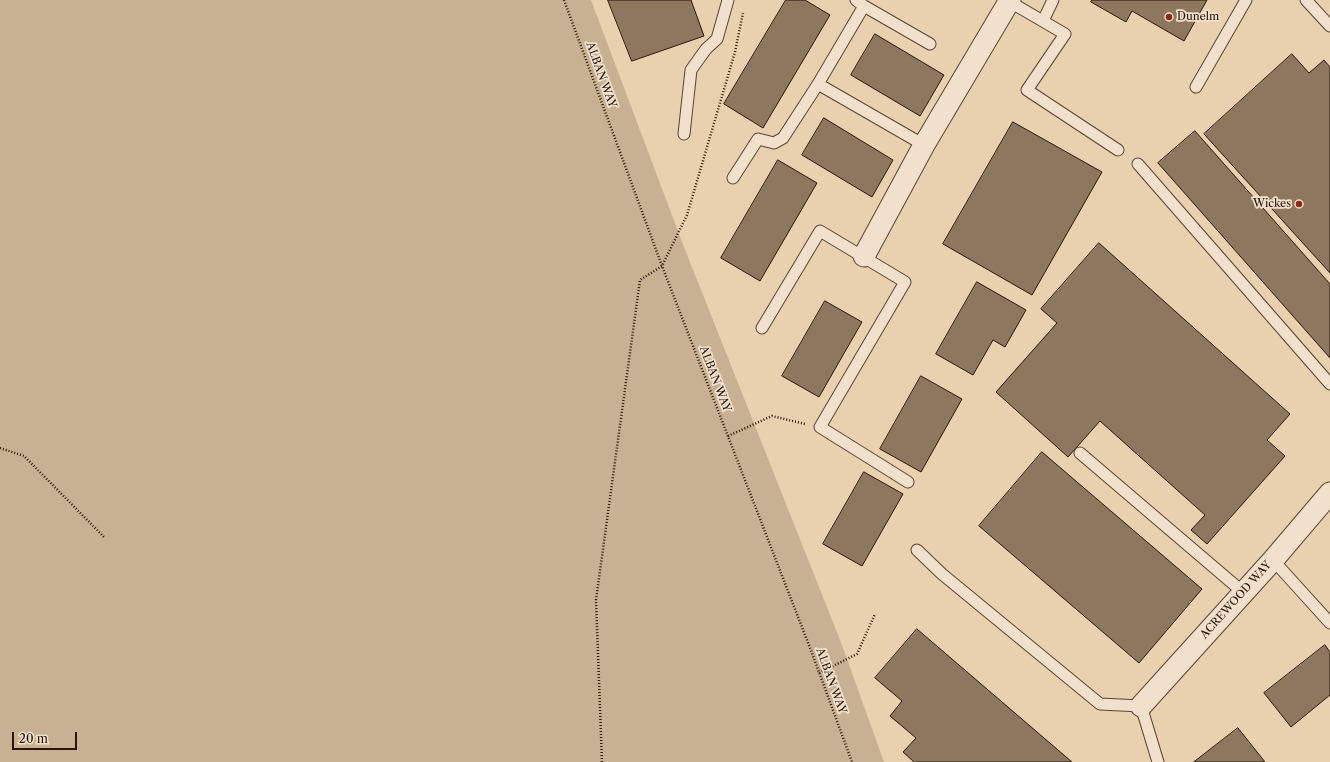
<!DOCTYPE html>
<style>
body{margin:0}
#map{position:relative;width:1330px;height:762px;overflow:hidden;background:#e9d1b0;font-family:"Libre Caslon Text",serif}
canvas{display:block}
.scale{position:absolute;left:12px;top:732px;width:65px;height:18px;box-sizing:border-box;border:2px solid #291508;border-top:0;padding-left:5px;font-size:12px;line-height:14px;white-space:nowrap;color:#291508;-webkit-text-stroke:3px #f1e1cc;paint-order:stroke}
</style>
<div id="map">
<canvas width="1330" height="762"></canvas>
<div class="scale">20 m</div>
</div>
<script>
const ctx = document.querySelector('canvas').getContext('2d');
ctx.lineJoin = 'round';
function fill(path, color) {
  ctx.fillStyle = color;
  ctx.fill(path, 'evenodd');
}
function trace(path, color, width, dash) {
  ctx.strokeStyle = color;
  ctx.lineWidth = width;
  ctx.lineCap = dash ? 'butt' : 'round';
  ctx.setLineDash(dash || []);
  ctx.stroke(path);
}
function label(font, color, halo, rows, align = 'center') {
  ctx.font = font + ' "Libre Caslon Text",serif';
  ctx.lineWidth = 3.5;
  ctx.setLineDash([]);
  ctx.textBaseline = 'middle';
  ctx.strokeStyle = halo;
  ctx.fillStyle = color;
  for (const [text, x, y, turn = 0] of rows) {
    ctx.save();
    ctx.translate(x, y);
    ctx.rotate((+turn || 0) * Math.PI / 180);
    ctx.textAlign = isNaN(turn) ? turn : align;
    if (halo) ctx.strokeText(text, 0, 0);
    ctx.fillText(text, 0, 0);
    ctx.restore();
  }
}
fill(new Path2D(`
 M0,0H591L684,247L842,645L884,762H0Z`), '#c8b193');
const building = new Path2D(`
 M608,0H691L704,36L632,61Z
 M786,0H805L830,15L763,128L724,104Z
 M1092,0H1207L1184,41L1132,11L1126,22L1091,2Z
 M875,34L944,75L920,116L851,75Z
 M1292,54L1309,73L1324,60L1330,67V273L1204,134Z
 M824,118L893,160L872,197L802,155Z
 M1013,122L1102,172L1032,295L943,244Z
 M1195,131L1330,284V358L1158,163Z
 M778,160L817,183L760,281L721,258Z
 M1099,243L1290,414L1267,440L1285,456L1207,544L1191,530L1205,515L1100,421L1068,457L996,392L1057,323L1041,309Z
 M977,282L1026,310L1005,347L993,340L973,375L936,354Z
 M825,301L862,322L819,397L782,376Z
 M921,376L962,399L921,472L880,449Z
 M1042,452L1202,589L1139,663L979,526Z
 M864,472L903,494L862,566L823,544Z
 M917,629L1072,762H914L903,752L916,738L890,716L902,701L875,678Z
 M1325,645L1330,652V695L1291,727L1264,693Z
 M1238,728L1265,762H1194Z`);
fill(building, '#8d775f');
trace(building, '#291508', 1);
const lane = new Path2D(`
 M856,0L864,6
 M1306,0L1330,26
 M1010,2L1065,34L1027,90L1118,150
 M1043,21L1053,0
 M1196,87L1246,0
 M684,134L691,70L706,49L717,39L728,0
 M924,145L818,84L864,6L930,44
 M1138,164L1330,384
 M733,178L758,139L774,143L783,138L818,84
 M762,328L820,231L905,282L820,427L908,482
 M1080,453L1244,593
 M917,550L942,574L1100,704L1141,706L1158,762
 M1273,560L1330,623`);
const street = new Path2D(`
 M864,256L924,145L1010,0
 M1141,706L1273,560L1330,493`);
trace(lane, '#594432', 13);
trace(street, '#594432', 23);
trace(new Path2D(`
 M564,0L662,266L812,653L852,762
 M728,436L772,416L805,424
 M0,448L24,456L105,538
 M819,673L857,654L875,614
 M602,762L596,600L640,280L662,266L687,215L735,52L743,13`), '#291508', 2.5, [1, 2]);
trace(lane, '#f1e1cc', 11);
trace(street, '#f1e1cc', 21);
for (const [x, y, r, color] of [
 [1169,17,4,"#8f2418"],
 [1299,204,4,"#8f2418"]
]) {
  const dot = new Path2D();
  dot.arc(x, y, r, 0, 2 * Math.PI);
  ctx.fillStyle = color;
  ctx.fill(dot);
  trace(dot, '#f1e1cc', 1.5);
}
label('11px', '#291508', '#f1e1cc', [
 ["Dunelm",1177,17],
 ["Wickes",1291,204,"right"]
], 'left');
label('11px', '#291508', '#f1e1cc', [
 ["ALBAN WAY",601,75,70],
 ["ALBAN WAY",715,379,69],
 ["ACREWOOD WAY",1236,600,-48],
 ["ALBAN WAY",831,681,70]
]);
</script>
